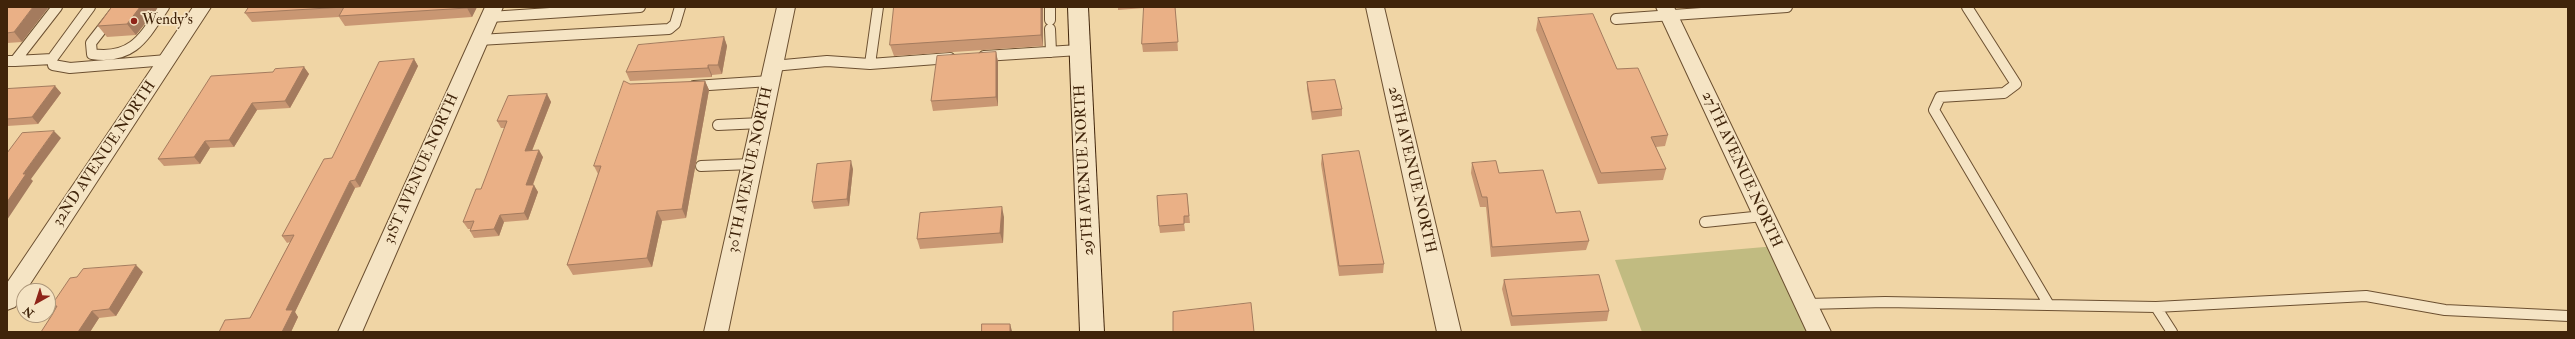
<!DOCTYPE html>
<style>
body{margin:0}
#map{position:relative;width:2575px;height:339px;overflow:hidden;background:#f0d5a5;font-family:"IM FELL Double Pica",serif}
canvas{display:block}
.frame{position:absolute;inset:0;border:8px solid #40240a;pointer-events:none}
.north{position:absolute;left:16px;top:283px;width:40px;height:40px;box-sizing:border-box;background:#f5e4c4;border:1px solid #ad977a;border-radius:50%;rotate:219deg;font-size:11px;font-weight:700;line-height:16px;text-align:center;color:#40240a}
.north::after{content:'';display:block;margin:auto;width:14px;height:18px;background:#8f2418;clip-path:polygon(50% 0,100% 100%,50% 72%,0 100%)}
</style>
<div id="map">
<canvas width="2575" height="339"></canvas>
<div class="frame"></div>
<div class="north">N</div>
</div>
<script>
const ctx = document.querySelector('canvas').getContext('2d');
ctx.lineJoin = 'round';
function fill(path, color) {
  ctx.fillStyle = color;
  ctx.fill(path, 'evenodd');
}
function trace(path, color, width, dash) {
  ctx.strokeStyle = color;
  ctx.lineWidth = width;
  ctx.lineCap = dash ? 'butt' : 'round';
  ctx.setLineDash(dash || []);
  ctx.stroke(path);
}
function label(font, color, halo, rows, align = 'center') {
  ctx.font = font + ' "IM FELL Double Pica",serif';
  ctx.lineWidth = 3.5;
  ctx.setLineDash([]);
  ctx.textBaseline = 'middle';
  ctx.strokeStyle = halo;
  ctx.fillStyle = color;
  for (const [text, x, y, turn = 0] of rows) {
    ctx.save();
    ctx.translate(x, y);
    ctx.rotate((+turn || 0) * Math.PI / 180);
    ctx.textAlign = isNaN(turn) ? turn : align;
    if (halo) ctx.strokeText(text, 0, 0);
    ctx.fillText(text, 0, 0);
    ctx.restore();
  }
}
fill(new Path2D(`
 M1776,246L1819,332H1642L1615,260Z`), '#c1bb81');
const service = new Path2D(`
 M90,7L52,59L53,65L70,68L167,60
 M119,7L91,43L92,54C133,60 144,37 164,7
 M1050,7V20
 M1967,7L2016,84L2004,93L1940,97L1934,110L2049,305
 M490,17L640,7
 M1616,19L1787,7
 M1050,29L1051,52
 M479,40L669,29L675,24L680,7
 M984,56L1079,50
 M7,61H15L57,7
 M15,61L52,59
 M870,64L878,7
 M773,66L827,61L870,64L950,58
 M694,86L770,81
 M718,125L761,123
 M701,166L752,164
 M1705,222L1763,216
 M1807,304L1885,302L2156,307L2366,296L2445,310L2568,316
 M2156,307L2172,332`);
const minor = new Path2D(`
 M193,7H211L15,307L7,310V283Z
 M485,7H503L362,332H338Z
 M777,7H795L728,332H704Z
 M1366,7H1384L1461,332H1437Z
 M1656,7H1674L1831,332H1807Z`);
const secondary = new Path2D(`
 M1068,7H1088L1104,332H1080Z`);
trace(service, '#6c5031', 12);
trace(minor, '#6c5031', 2);
trace(secondary, '#40240a', 2);
trace(service, '#f5e4c4', 10);
fill(minor, '#f5e4c4');
fill(secondary, '#f5e4c4');
fill(new Path2D(`
 M7,7L22,42L7,43Z
 M112,7H158L136,35L107,37L98,26Z
 M243,7H477L472,17L345,26L339,17L252,22L245,13L248,8H244Z
 M894,7H1043V46L894,56L890,45Z
 M1118,7H1175L1178,51L1143,52L1142,44L1144,8L1118,10Z
 M1538,18L1617,69L1668,135L1665,146L1656,147L1666,169L1663,180L1598,184L1536,30Z
 M724,37L727,46L722,74L712,75V77L630,81L626,72Z
 M996,52L998,62V106L933,111L931,101Z
 M414,59L418,66L360,187L355,188L295,312L298,317L291,332H219L250,318L290,242L287,243L282,236L332,158Z
 M304,67L309,74L290,108L257,110L234,147L210,148L200,164L164,166L158,159L273,72Z
 M705,81L709,90L686,218L662,221L652,267L573,275L567,265L598,174L594,166L630,84Z
 M1307,82L1342,109V116L1312,120L1307,89Z
 M55,86L61,93L38,124L7,126V89Z
 M547,94L551,102L532,151L543,157L533,185L538,192L528,220L504,222L499,236L474,238L470,231L471,229H468L463,222L481,189L505,128H501L497,121Z
 M1322,155L1384,264L1383,273L1339,276L1321,164Z
 M1472,163L1499,173L1556,213L1589,241L1586,250L1491,257L1486,207H1480L1471,173Z
 M853,169L849,206L814,209L812,202Z
 M1187,194L1190,223H1184L1185,231L1160,233L1159,226Z
 M1004,217L1003,243L920,249L917,239Z
 M143,272L116,316L99,318L90,332H41L55,310L51,306Z
 M1504,280L1609,311L1607,321L1511,326L1502,289Z`), '#c99773');
fill(new Path2D(`
 M33,7H49L22,42L14,32Z
 M140,7H158L136,35L127,24Z
 M467,7H477L472,17L467,8Z
 M1041,7H1043V46L1041,35Z
 M724,37L727,46L722,74L718,65Z
 M996,52L998,62V106L996,97Z
 M414,59L418,66L360,187L355,180Z
 M708,65L712,75V77L708,68Z
 M304,67L309,74L290,108L285,101Z
 M705,81L709,90L686,218L682,209Z
 M55,86L61,93L38,124L32,117Z
 M547,94L551,102L529,158L525,151Z
 M252,103L257,110L234,147L229,140Z
 M54,131L61,138L31,179L33,181L7,220V202L23,174Z
 M205,141L210,148L200,164L194,157Z
 M539,150L543,157L530,192L526,185Z
 M851,161L853,169L849,206L847,199Z
 M350,181L355,188L295,312L298,317L291,332H282L286,310Z
 M534,185L538,192L528,220L524,213Z
 M1002,207L1004,217L1003,243L1000,233Z
 M657,211L662,221L652,267L647,258Z
 M500,215L504,222L499,236L494,229Z
 M136,265L143,272L116,316L109,309Z
 M92,311L99,318L90,332H78Z
 M1010,324L1012,331V332H1010Z`), '#a47b5e');
const building = new Path2D(`
 M7,7H33L14,32L7,33Z
 M112,7H140L127,24L98,26Z
 M249,7H467V8L339,16L344,7L245,13Z
 M894,7H1041V35L890,45Z
 M1144,7H1175L1178,42L1142,44Z
 M1593,14L1617,69L1638,68L1668,135L1651,137L1666,169L1601,173L1538,18Z
 M724,37L718,65H708V68L626,72L638,45Z
 M996,52V97L931,101L937,56Z
 M414,59L355,180L350,181L286,310H293L282,332H219L225,320L250,318L294,235L282,236L324,159L332,158L379,62Z
 M304,67L285,101L252,103L229,140L205,141L194,157L158,159L211,76L273,72L275,69Z
 M1335,80L1342,109L1312,112L1307,82Z
 M624,81L630,84L705,81L682,209L657,211L647,258L567,265L601,166H594Z
 M55,86L32,117L7,119V89Z
 M547,94L525,151L539,150L526,185H534L524,213L500,215L494,229L470,231L474,221L463,222L476,189H481L507,121H497L508,96Z
 M54,131L23,174H26L7,202V153L22,133Z
 M1359,151L1384,264L1339,266L1322,155Z
 M851,161L847,199L812,202L817,164Z
 M1496,161L1499,173L1543,170L1556,213L1580,211L1589,241L1492,247L1487,197H1482L1472,163Z
 M1187,194L1189,216H1184V224L1159,226L1157,196Z
 M1002,207L1000,233L917,239L920,213Z
 M136,265L109,309L92,311L78,332H41L52,315L57,306H51L70,278L77,277L83,269Z
 M1599,275L1609,311L1512,316L1504,280Z
 M1251,303L1254,332H1173V312Z
 M982,324H1010V332H982Z`);
fill(building, '#eab086');
trace(building, '#a47b5e', 1);
for (const [x, y, r, color] of [
 [134,21,4,"#8f2418"]
]) {
  const dot = new Path2D();
  dot.arc(x, y, r, 0, 2 * Math.PI);
  ctx.fillStyle = color;
  ctx.fill(dot);
  trace(dot, '#f5e4c4', 1.5);
}
label('15px', '#40240a', '#f5e4c4', [
 ["Wendy's",142,21]
], 'left');
label('15px', '#40240a', '#f5e4c4', [
 ["32ND AVENUE NORTH",105,154,-56],
 ["31ST AVENUE NORTH",422,169,-66],
 ["30TH AVENUE NORTH",751,170,-78],
 ["29TH AVENUE NORTH",1085,170,-93],
 ["28TH AVENUE NORTH",1411,170,77],
 ["27TH AVENUE NORTH",1741,170,65]
]);
</script>
